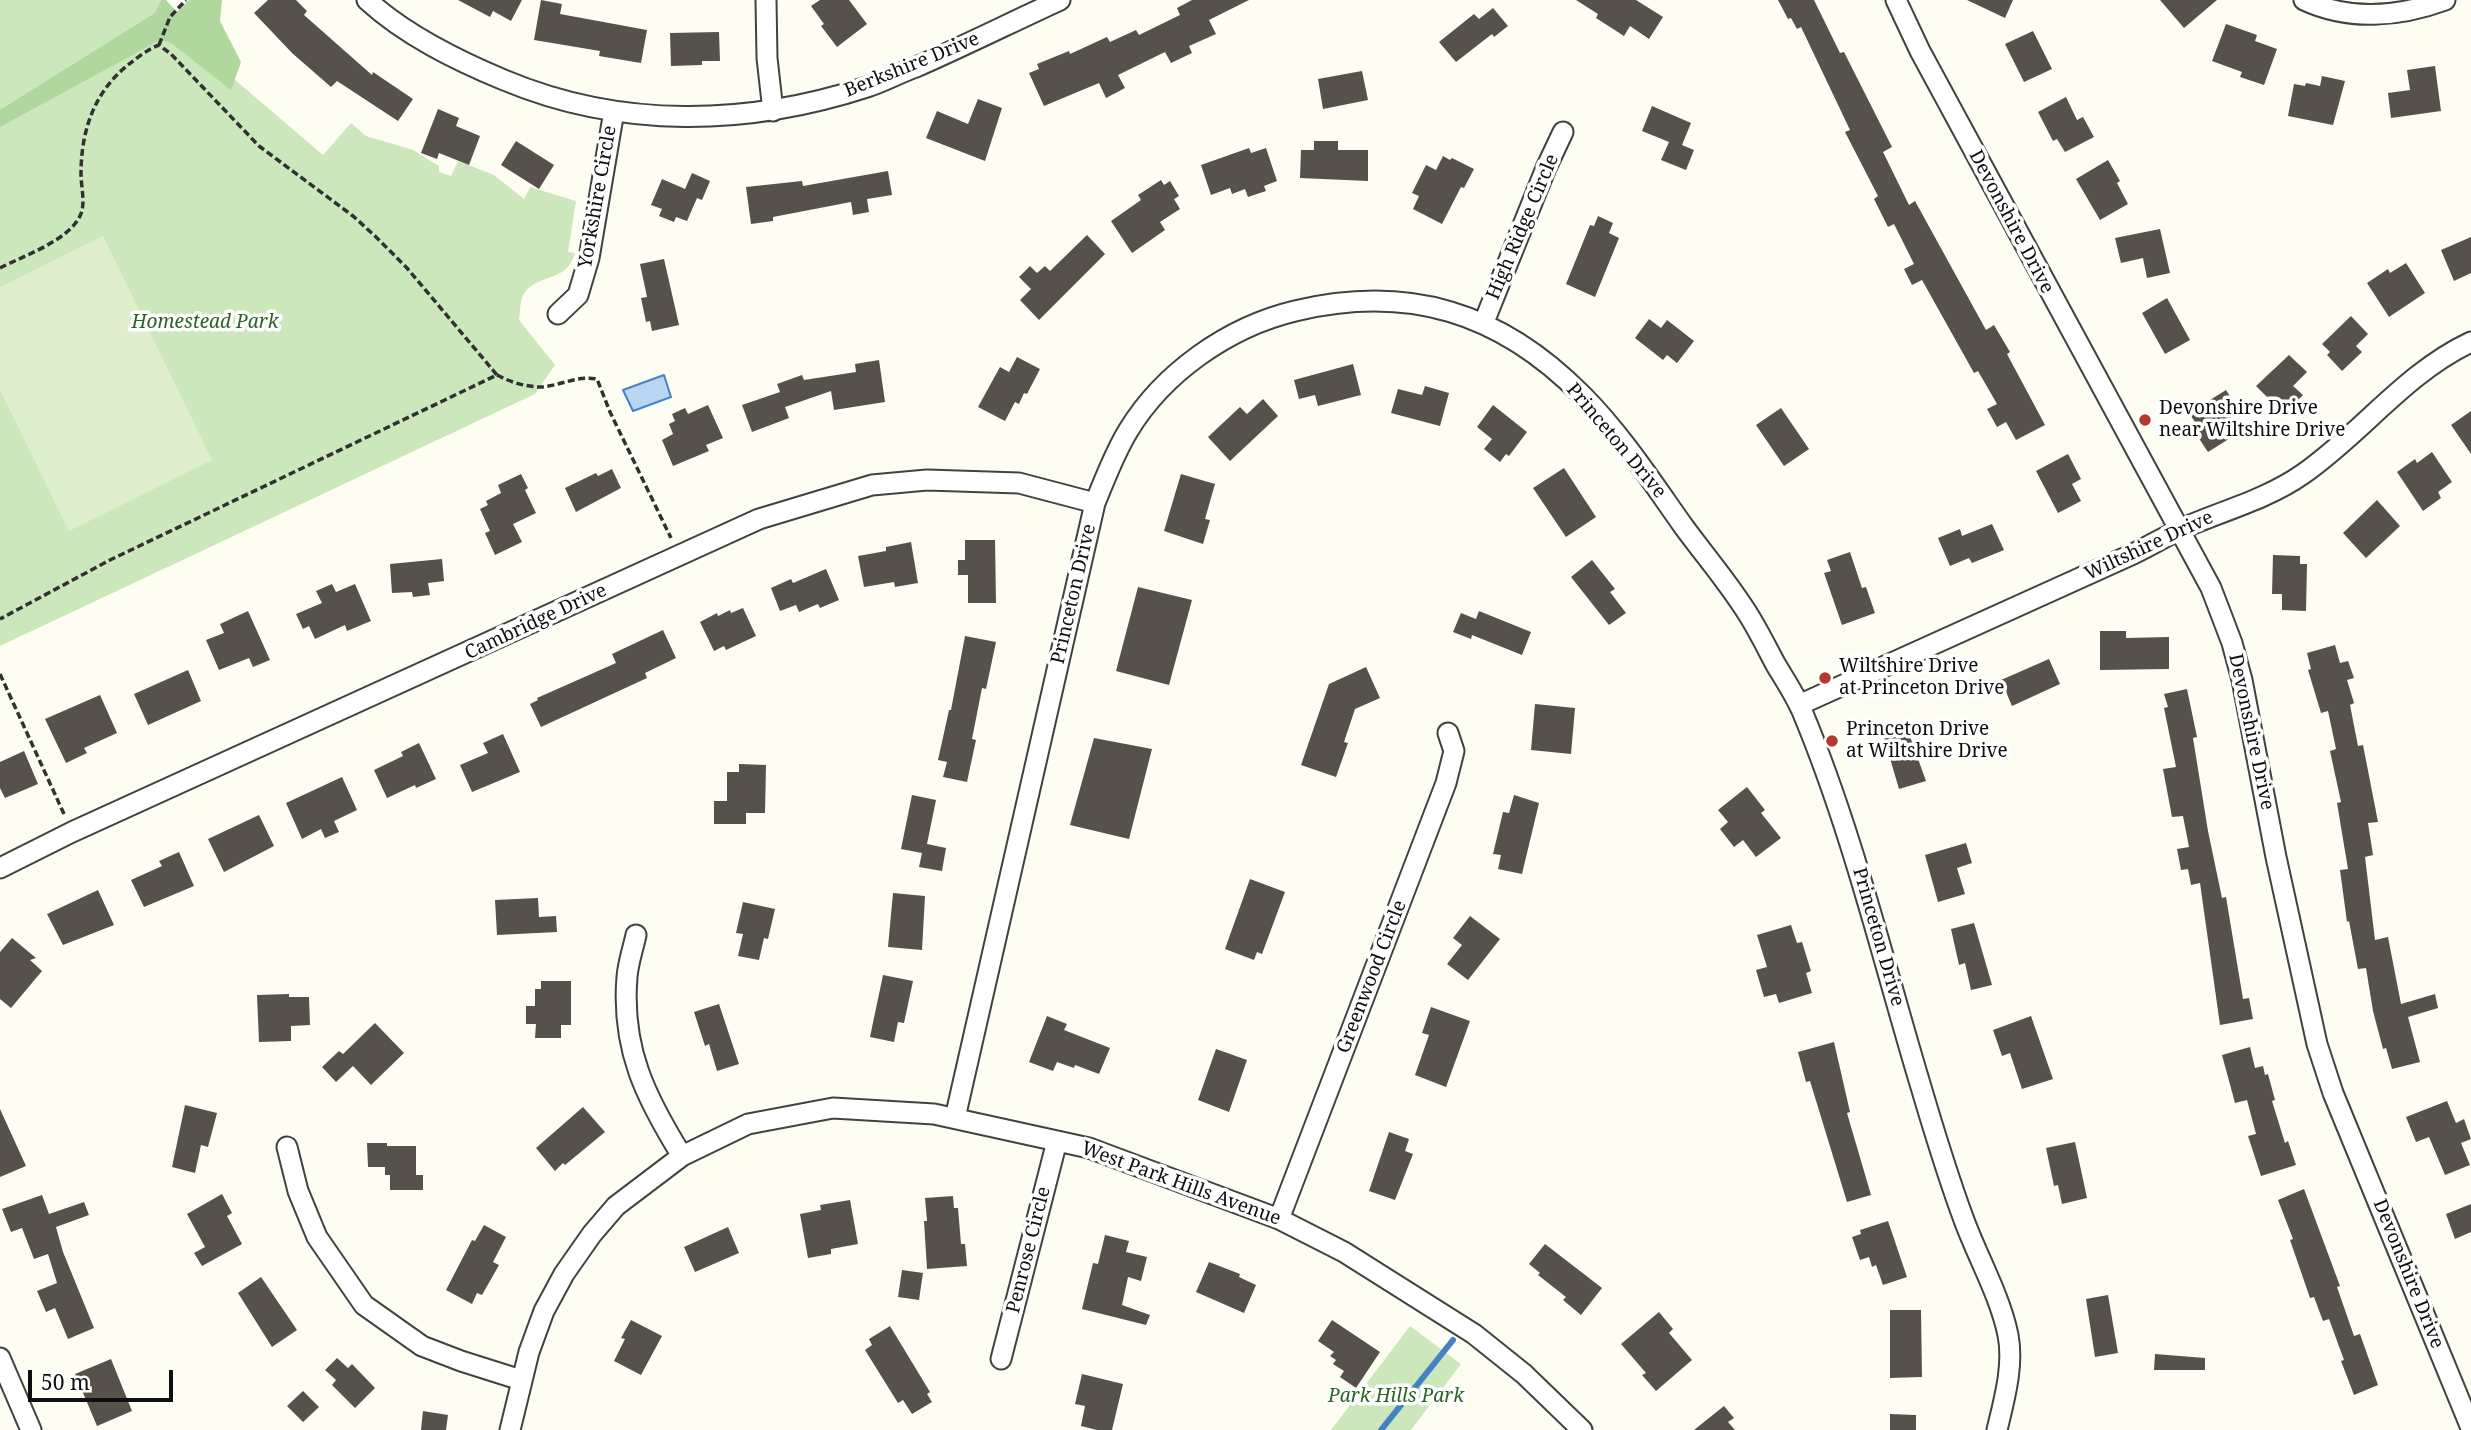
<!DOCTYPE html>
<style>
body{margin:0}
#map{position:relative;width:2471px;height:1430px;overflow:hidden;background:#fefdf1;font-family:"Noto Serif",serif}
canvas{display:block}
.scale{position:absolute;left:28px;top:1370px;width:145px;height:32px;box-sizing:border-box;border:4px solid #0f0f0f;border-top:0;padding-left:9px;font-size:21px;line-height:24px;white-space:nowrap;color:#0f0f0f;-webkit-text-stroke:5px #fff;paint-order:stroke}
</style>
<div id="map">
<canvas width="2471" height="1430"></canvas>
<div class="scale">50 m</div>
</div>
<script>
const ctx = document.querySelector('canvas').getContext('2d');
ctx.lineJoin = 'round';
function fill(path, color) {
  ctx.fillStyle = color;
  ctx.fill(path, 'evenodd');
}
function trace(path, color, width, dash) {
  ctx.strokeStyle = color;
  ctx.lineWidth = width;
  ctx.lineCap = dash ? 'butt' : 'round';
  ctx.setLineDash(dash || []);
  ctx.stroke(path);
}
function label(font, color, halo, rows, align = 'center') {
  ctx.font = font + ' "Noto Serif",serif';
  ctx.lineWidth = 7;
  ctx.setLineDash([]);
  ctx.textBaseline = 'middle';
  ctx.strokeStyle = halo;
  ctx.fillStyle = color;
  for (const [text, x, y, turn = 0] of rows) {
    ctx.save();
    ctx.translate(x, y);
    ctx.rotate((+turn || 0) * Math.PI / 180);
    ctx.textAlign = isNaN(turn) ? turn : align;
    if (halo) ctx.strokeText(text, 0, 0);
    ctx.fillText(text, 0, 0);
    ctx.restore();
  }
}
fill(new Path2D(`
 M0,0H161L157,9L179,32L323,155L351,123L366,136L413,150L439,166V172L451,176L458,161L494,175L524,199L530,187L576,201L568,252L575,253C567,285 532,272 522,298C520,304 520,313 519,320L555,365L535,394L0,646Z
 M1410,1326L1461,1364L1411,1430H1331Z`), '#cde7bd');
fill(new Path2D(`
 M161,0H166L177,12L189,0H222L220,21L241,62L231,90L171,43L160,40L0,127V110L155,13Z`), '#b0d79d');
fill(new Path2D(`
 M103,236L212,460L69,531L0,390V287Z`), '#dfefce');
const water = new Path2D(`
 M664,375L671,397L633,411L623,390Z`);
fill(water, '#b9d6f2');
trace(water, '#4582c5', 2);
trace(new Path2D(`
 M1381,1430L1453,1340`), '#4582c5', 6);
fill(new Path2D(`
 M268,0H296L307,11L304,15L372,75L373,72L413,99L398,121L337,81L331,87L292,53L254,13Z
 M458,0H522L511,21L493,11L490,17Z
 M541,0L562,4L560,14L647,30L641,63L599,56L600,51L534,40Z
 M820,0H849L867,24L837,47L821,26L824,24L811,6Z
 M1192,0H1249L1209,20L1216,34L1189,46L1192,53L1171,63L1165,52L1118,75L1125,88L1106,98L1099,83L1044,106L1029,73L1039,69L1037,64L1069,51L1070,54L1107,37L1110,42L1136,30L1139,35L1180,15L1177,8Z
 M1576,0H1636L1663,17L1649,39L1630,26L1624,36L1596,18L1598,14Z
 M1778,0H1814L1840,53L1844,52L1892,147L1883,152L1909,205L1915,201L1986,330L1994,325L2010,352L2007,354L2045,425L2016,440L2006,422L1997,427L1987,409L1997,404L1978,371L1974,373L1922,280L1912,285L1904,269L1914,264L1894,224L1888,227L1874,199L1878,196L1845,132L1850,130L1801,27L1797,29L1791,18L1788,19Z
 M1967,0H2013L2005,18Z
 M2160,0H2217L2184,28Z
 M1493,8L1508,26L1494,37L1492,34L1456,62L1439,42L1474,14L1479,19Z
 M2226,24L2257,35L2255,41L2277,49L2264,85L2240,77L2242,72L2212,61Z
 M2033,31L2052,69L2024,82L2005,44Z
 M719,32L720,61H702V65L671,66L670,33Z
 M2435,66L2441,111L2391,118L2388,93L2410,90L2407,70Z
 M1362,71L1368,100L1323,109L1318,79Z
 M2322,76L2345,81L2333,125L2288,116L2294,84L2305,86L2306,83L2320,86Z
 M2066,97L2077,120L2083,117L2094,137L2065,152L2057,139L2053,141L2038,112Z
 M978,99L1002,108L985,161L926,138L937,111L968,124Z
 M1652,106L1691,123L1682,145L1694,150L1686,170L1661,160L1669,142L1642,131Z
 M438,109L459,118L456,126L480,136L469,165L439,153L437,159L421,153Z
 M516,141L554,165L539,189L501,165Z
 M1314,141H1338V150H1368V181L1300,178L1301,150H1314Z
 M1249,148L1251,153L1266,148L1277,181L1264,186L1266,191L1248,197L1245,189L1232,194L1230,188L1211,195L1201,165Z
 M1443,156L1450,160L1452,158L1474,169L1464,188L1461,187L1442,224L1413,209L1419,196L1412,193L1426,165L1436,170Z
 M2108,160L2120,181L2117,183L2128,204L2100,220L2076,179Z
 M888,171L892,195L867,199L869,212L853,215L851,202L773,217V221L751,224L746,187L802,181L803,186Z
 M692,173L710,181L702,200L697,198L687,221L676,217L674,222L659,216L662,209L651,205L662,179L685,189Z
 M1161,180L1164,185L1170,181L1179,196L1174,199L1180,209L1160,222L1165,230L1132,253L1111,221L1141,200L1138,195Z
 M1598,216L1613,223L1609,233L1619,238L1595,297L1566,284L1590,225L1594,226Z
 M2160,229L2170,273L2147,278L2143,258L2121,263L2115,238Z
 M1087,235L1105,254L1039,320L1020,300L1031,289L1019,277L1030,266L1037,273L1045,266L1050,271Z
 M2471,237V273L2454,281L2441,250Z
 M664,259L679,325L652,331L650,321L646,322L641,298L647,297L640,264Z
 M2406,263L2425,293L2389,317L2367,283L2388,269L2390,273Z
 M2167,298L2190,340L2165,354L2142,313Z
 M2351,316L2368,334L2356,346L2362,352L2342,371L2327,355L2330,352L2322,344Z
 M1649,319L1661,328L1667,320L1694,341L1677,363L1667,355L1663,360L1635,338Z
 M2289,355L2307,372L2293,386L2303,395L2284,414L2256,386Z
 M1017,357L1040,369L1027,394L1024,393L1019,404L1015,402L1005,421L978,407L1000,367L1009,372Z
 M879,360L885,402L834,410L831,391L785,407L789,418L752,432L742,405L780,392L777,384L802,375L804,380L856,372L855,364Z
 M1353,364L1361,395L1318,406L1315,395L1299,399L1294,380Z
 M1425,386L1449,393L1440,426L1391,413L1398,389L1422,395Z
 M2226,390L2238,409L2229,414L2240,432L2208,452L2194,431L2199,428L2189,413Z
 M1263,399L1278,416L1230,461L1208,437L1240,407L1247,414Z
 M708,405L723,438L706,445L709,451L673,466L662,440L673,434L669,424L675,421L672,414L685,408L688,414Z
 M1493,405L1527,432L1509,456L1506,454L1500,462L1484,449L1492,439L1477,427Z
 M1781,408L1809,449L1784,466L1756,425Z
 M2471,411V454L2451,425Z
 M2432,452L2452,482L2438,492L2441,498L2423,511L2397,472L2415,459L2417,463Z
 M2068,454L2081,479L2072,484L2081,501L2058,513L2036,471Z
 M1564,468L1596,517L1566,537L1533,488Z
 M612,469L621,488L576,512L565,488L596,473L598,476Z
 M521,474L528,488L525,490L536,513L513,524L522,542L495,555L485,533L490,531L480,509L488,505L486,501L501,493L498,485Z
 M1181,474L1215,484L1205,519L1210,520L1203,544L1164,531Z
 M2377,500L2400,526L2366,558L2343,533Z
 M1992,524L2004,550L1972,563L1969,558L1950,566L1938,538L1960,529L1962,536Z
 M965,540H995L996,603H968V575H958V560H965Z
 M911,542L918,583L895,587L894,582L864,587L858,556L886,551V547Z
 M1850,552L1862,588L1866,587L1875,613L1842,625L1824,573L1831,571L1827,560Z
 M2273,555L2300,556V564H2307L2306,611L2282,610V594H2272Z
 M442,559L444,581L428,583L430,595L413,597L412,592L392,593L390,564Z
 M1592,560L1615,589L1610,592L1626,613L1609,625L1571,577Z
 M826,569L839,600L820,608L818,604L799,612L796,605L780,611L771,588L791,579L793,583Z
 M332,584L336,592L355,584L371,621L347,631L345,625L315,639L309,626L303,629L296,614L322,603L316,591Z
 M1138,587L1192,600L1169,685L1116,671Z
 M743,608L756,636L726,650L724,646L714,651L700,622L717,613L718,616L730,610L731,613Z
 M248,611L270,660L253,667L249,658L219,670L206,640L224,633L220,624Z
 M1479,611L1531,632L1522,655L1472,635L1471,639L1453,632L1461,613L1476,619Z
 M663,630L676,658L645,673L647,678L541,727L530,704L538,700L537,698L616,663L612,654Z
 M2100,631H2126V638L2169,637V669L2100,670Z
 M965,636L996,642L986,689L982,688L972,739L976,740L967,782L943,777L947,762L938,760L949,710H951Z
 M2335,645L2340,663L2348,661L2354,678L2347,680L2354,703L2350,705L2358,746L2363,745L2378,822L2368,823L2373,855L2365,857L2375,940L2388,937L2401,1004L2435,994L2438,1008L2408,1017L2420,1062L2392,1069L2386,1048L2383,1049L2373,1011L2366,968L2358,969L2349,921L2347,922L2340,870L2348,869L2337,803L2341,802L2330,751L2336,749L2328,711L2321,713L2308,670L2311,669L2307,653Z
 M2049,659L2060,684L2012,706L2001,680Z
 M1366,667L1380,698L1355,709L1344,742L1348,743L1336,777L1301,765L1329,684Z
 M188,670L201,701L148,725L134,694Z
 M2187,689L2197,737L2193,738L2208,831L2222,898L2226,897L2243,999L2249,998L2253,1019L2220,1025L2200,883L2191,885L2188,869L2181,870L2177,849L2189,847L2183,816L2172,817L2163,769L2176,767L2164,708L2168,707L2164,694Z
 M100,695L117,733L84,748L87,753L66,763L45,719Z
 M1535,704L1575,708L1571,754L1531,750Z
 M1908,731L1926,781L1899,789L1884,738Z
 M503,734L520,772L472,792L460,765L488,753L483,743Z
 M1094,738L1152,749L1129,839L1070,825Z
 M419,743L436,779L416,788L415,785L387,798L374,770L403,756L401,752Z
 M24,751L38,784L5,798L0,788V762Z
 M739,764L766,765L765,813H746V824H714V801H727V772H739Z
 M342,777L357,810L334,821L339,832L325,838L321,829L302,839L286,803Z
 M1747,787L1765,810L1761,813L1781,838L1756,857L1743,840L1734,847L1720,829L1728,822L1718,810Z
 M912,795L936,800L927,844L946,848L942,871L919,867L922,853L901,849Z
 M1514,795L1539,803L1522,874L1498,869L1501,855L1493,854L1503,812L1509,813Z
 M259,815L274,846L224,872L208,839Z
 M1966,843L1972,863L1957,868L1965,894L1938,902L1925,855Z
 M179,852L194,886L144,907L131,880L162,866L159,861Z
 M1250,879L1285,892L1262,954L1257,952L1254,960L1225,949Z
 M98,890L114,925L63,945L47,914Z
 M893,893L925,896L922,950L888,947Z
 M538,898L539,917L556,916L557,932L497,935L495,900Z
 M743,902L775,909L768,939L764,938L759,960L738,956L743,934L736,933Z
 M1470,916L1500,939L1468,980L1447,964L1462,945L1453,938Z
 M1974,923L1992,985L1971,990L1965,963L1959,965L1951,929Z
 M1791,925L1797,943L1802,942L1811,971L1806,973L1812,993L1779,1003L1776,994L1764,997L1756,970L1767,967L1757,935Z
 M12,938L36,958L30,960L42,971L11,1008L0,999V952Z
 M883,975L913,981L904,1023L898,1022L894,1042L870,1037Z
 M541,981H571V1025H561V1038H535L536,1024H526V1006H535V989H541Z
 M289,994V997H309L310,1025L291,1026V1041L259,1042L257,995Z
 M719,1004L739,1064L717,1071L709,1044L705,1046L694,1012Z
 M1431,1007L1470,1021L1446,1087L1415,1075L1429,1035L1422,1033Z
 M1047,1016L1067,1024L1064,1030L1110,1048L1099,1074L1075,1065L1074,1068L1057,1062L1053,1071L1029,1062Z
 M2031,1016L2053,1079L2022,1089L2010,1053L2002,1056L1993,1030Z
 M375,1023L404,1053L371,1085L353,1066L336,1082L322,1067L339,1051L343,1054Z
 M1834,1042L1850,1112L1847,1113L1871,1195L1847,1202L1810,1081L1806,1082L1798,1052Z
 M2250,1047L2255,1068L2263,1066L2265,1075L2268,1074L2275,1100L2272,1101L2285,1143L2288,1141L2296,1165L2261,1176L2248,1136L2256,1134L2247,1100L2235,1103L2222,1055Z
 M1216,1049L1247,1060L1229,1112L1198,1100Z
 M2447,1101L2456,1123L2464,1119L2471,1139L2461,1143L2470,1165L2445,1175L2429,1137L2416,1142L2406,1117Z
 M185,1105L217,1113L208,1147L201,1145L195,1173L172,1167Z
 M583,1107L605,1132L565,1165L563,1163L555,1171L536,1148Z
 M0,1109L26,1166L0,1177Z
 M1389,1132L1409,1139L1405,1151L1413,1154L1395,1200L1369,1191Z
 M2075,1142L2087,1198L2062,1204L2058,1185L2054,1186L2046,1148Z
 M367,1143H387V1146H416V1175H423V1190H390V1175H385V1167H368Z
 M2304,1189L2340,1286L2337,1287L2354,1336L2360,1334L2378,1385L2354,1395L2341,1361L2344,1360L2329,1319L2323,1321L2314,1297L2310,1298L2290,1240L2293,1239L2278,1200Z
 M222,1194L232,1213L227,1216L242,1244L202,1266L194,1253L205,1247L187,1214Z
 M42,1195L49,1214L84,1202L89,1215L56,1227L63,1252L94,1328L68,1339L55,1308L46,1312L37,1291L57,1283L48,1254L34,1259L22,1228L11,1232L2,1209Z
 M953,1196L954,1208H958L961,1244H965L967,1266L927,1269L924,1221H927L925,1198Z
 M850,1200L858,1244L831,1249V1254L808,1258L800,1214L821,1210L820,1205Z
 M2471,1204V1232L2455,1239L2446,1214Z
 M1888,1221L1907,1277L1883,1285L1876,1265L1872,1267L1869,1257L1860,1260L1852,1237L1861,1234L1860,1230Z
 M484,1225L506,1237L493,1262L499,1265L482,1295L477,1293L472,1304L446,1290L472,1240L475,1241Z
 M728,1227L739,1253L695,1272L684,1247Z
 M1105,1235L1129,1241L1126,1252L1147,1257L1141,1281L1128,1277L1122,1305L1150,1315L1146,1325L1082,1309L1093,1263L1098,1264Z
 M1545,1244L1602,1288L1581,1315L1563,1300L1566,1297L1538,1275L1540,1273L1529,1264Z
 M1209,1262L1240,1274L1239,1277L1256,1285L1244,1313L1196,1292Z
 M902,1270L923,1273L919,1300L898,1297Z
 M261,1277L297,1330L272,1347L238,1293Z
 M2108,1295L2118,1353L2095,1357L2086,1299Z
 M1890,1310H1921L1922,1377L1890,1378Z
 M1659,1312L1673,1329L1669,1333L1692,1360L1656,1391L1642,1375L1646,1373L1621,1344Z
 M631,1320L662,1336L641,1375L614,1361L625,1339L621,1338Z
 M1332,1320L1380,1352L1356,1388L1340,1377L1344,1371L1333,1364L1336,1360L1330,1356L1334,1352L1318,1341Z
 M890,1326L930,1392L927,1394L932,1402L912,1414L903,1400L898,1403L865,1350L872,1345L869,1339Z
 M2155,1354L2205,1358V1370H2154Z
 M337,1358L348,1368L352,1364L375,1388L355,1408L332,1385L336,1380L325,1370Z
 M111,1359L132,1411L97,1426L75,1374Z
 M1082,1374L1123,1384L1112,1430H1097L1081,1426L1085,1406L1075,1404Z
 M303,1391L319,1407L303,1422L287,1406Z
 M1724,1406L1734,1418L1728,1422L1735,1430H1694Z
 M423,1411L448,1415L446,1430H421Z
 M1890,1414L1916,1415V1430H1890Z`), '#57514c');
const minor = new Path2D(`
 M367,0C405,35 456,60 504,80C621,129 747,126 867,87C883,82 899,73 916,67C964,46 1012,22 1060,0
 M766,0L767,58L773,111
 M1896,0L1920,51L2211,588L2232,643L2242,680L2276,857L2317,1044L2333,1093L2471,1428
 M2304,0C2349,21 2399,17 2445,0
 M558,314L578,295L589,258L614,111
 M1484,322L1546,168L1563,132
 M1799,705L2133,554C2149,546 2165,537 2181,529C2221,511 2266,500 2303,474C2362,433 2405,373 2471,342
 M0,868L72,832L759,519L872,485L927,480L1019,483L1095,503
 M636,935C633,949 628,963 627,977C621,1049 646,1098 682,1156
 M955,1118L1095,503C1105,479 1114,454 1128,431C1163,373 1228,327 1295,311C1408,284 1500,312 1582,395C1621,434 1652,482 1684,527C1706,557 1732,587 1751,619C1760,634 1768,650 1776,665C1785,680 1795,695 1802,711C1853,833 1883,961 1921,1087C1934,1131 1948,1177 1964,1220C1978,1258 2000,1296 2008,1335C2014,1366 2004,1400 1997,1430
 M287,1147L298,1191L317,1237L364,1305L422,1346L461,1361L521,1380
 M1279,1219L1446,783L1454,751L1448,733
 M0,1358L31,1430
 M1001,1359L1057,1141
 M510,1430L529,1352L544,1311L564,1274L592,1234L616,1206L682,1156L748,1124L833,1108L934,1114L1089,1148L1279,1219L1344,1252L1474,1334L1524,1374L1582,1430`);
trace(minor, '#424242', 23);
trace(new Path2D(`
 M159,45L170,17L186,0
 M0,268C23,256 68,241 80,216C86,204 81,187 81,174C81,131 94,92 128,65C137,58 148,49 159,45L171,54L259,146L353,216L375,236L407,268L497,375L110,560L0,619
 M497,375C510,382 526,387 541,387C559,386 578,375 597,379L610,412L671,538
 M0,674L64,814`), '#313131', 3.5, [7, 3.5]);
trace(minor, '#fff', 19);
for (const [x, y, r, color] of [
 [2145,420,7,"#b6392f"],
 [1825,678,7,"#b6392f"],
 [1832,741,7,"#b6392f"]
]) {
  const dot = new Path2D();
  dot.arc(x, y, r, 0, 2 * Math.PI);
  ctx.fillStyle = color;
  ctx.fill(dot);
  trace(dot, '#fff', 2.5);
}
label('19px', '#0f0f0f', '#fff', [
 ["Berkshire Drive",912,65,-22],
 ["Yorkshire Circle",598,197,-80],
 ["Devonshire Drive",2011,222,62],
 ["High Ridge Circle",1523,227,-67],
 ["Princeton Drive",1616,441,50],
 ["Wiltshire Drive",2149,546,-25],
 ["Princeton Drive",1074,594,-77],
 ["Cambridge Drive",536,622,-25],
 ["Devonshire Drive",2251,732,78],
 ["Princeton Drive",1878,937,74],
 ["Greenwood Circle",1372,977,-69],
 ["West Park Hills Avenue",1181,1184,20],
 ["Penrose Circle",1029,1250,-76],
 ["Devonshire Drive",2408,1274,68]
]);
label('italic 19px', '#286323', '#fff', [
 ["Homestead Park",205,323],
 ["Park Hills Park",1396,1397]
]);
label('19px', '#0f0f0f', '#fff', [
 ["Devonshire Drive",2159,409],
 ["near Wiltshire Drive",2159,431],
 ["Wiltshire Drive",1839,667],
 ["at Princeton Drive",1839,689],
 ["Princeton Drive",1846,730],
 ["at Wiltshire Drive",1846,752]
], 'left');
</script>
